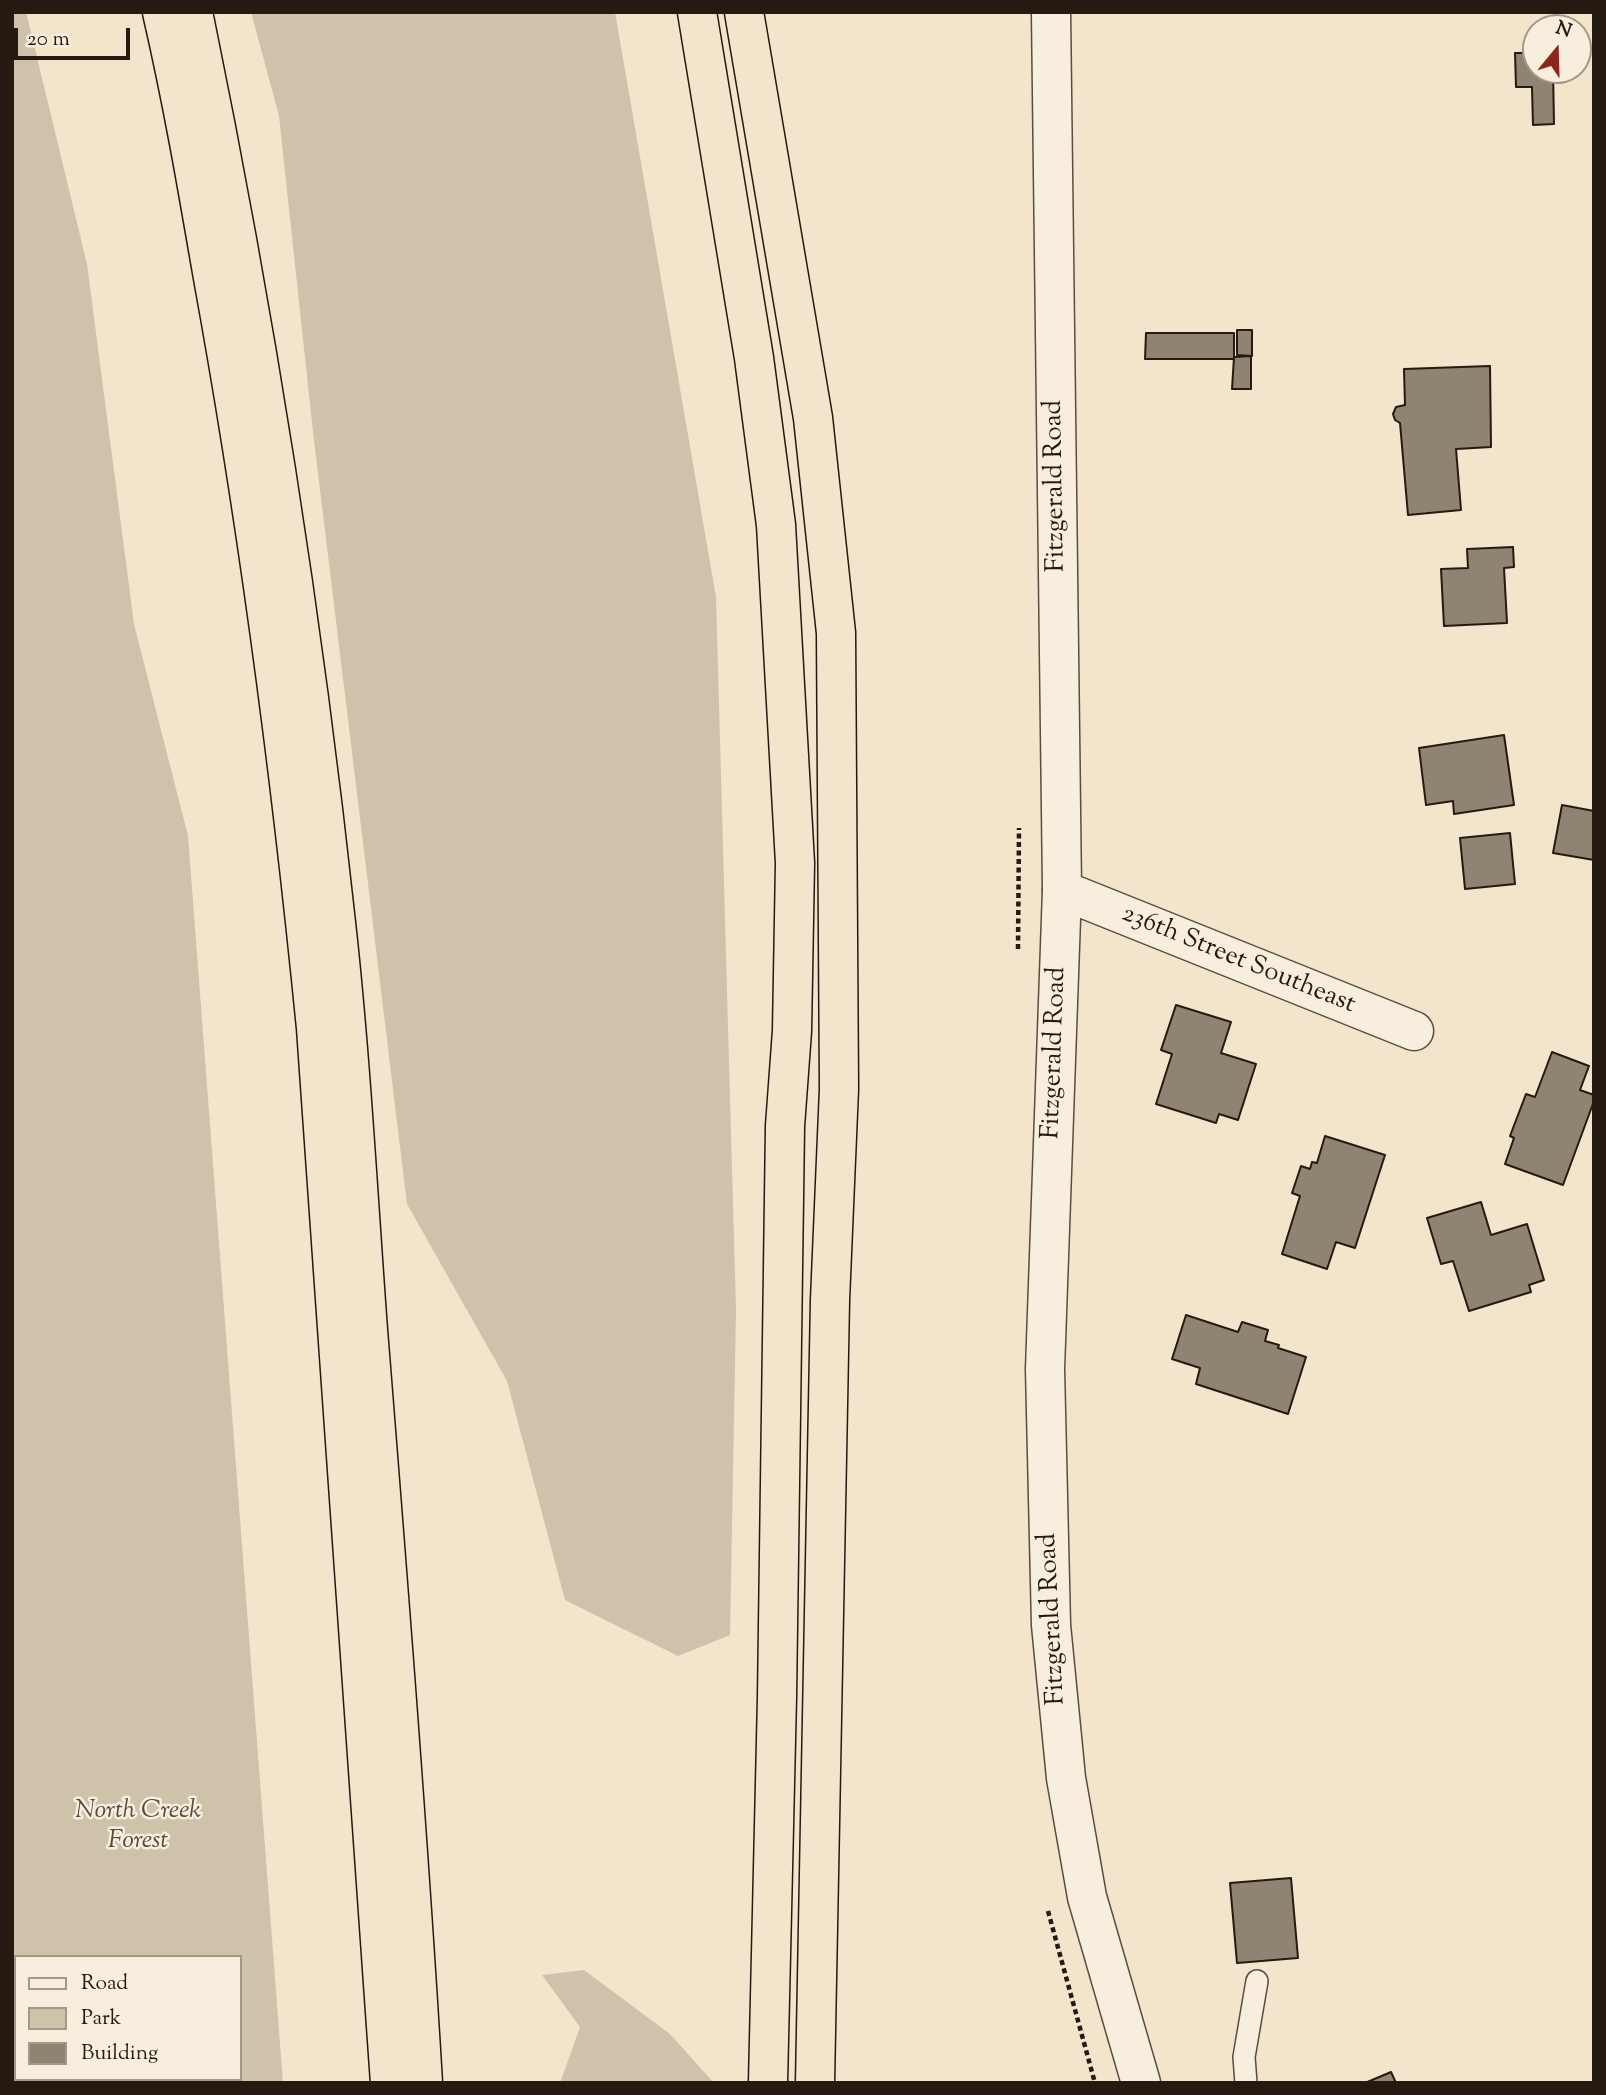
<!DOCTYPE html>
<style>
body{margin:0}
#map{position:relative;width:1606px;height:2095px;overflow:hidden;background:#f2e5cb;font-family:"Sorts Mill Goudy",serif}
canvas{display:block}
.frame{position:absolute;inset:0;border:14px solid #241a11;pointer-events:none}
.legend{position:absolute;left:14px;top:1955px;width:228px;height:126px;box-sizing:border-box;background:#f7eedd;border:2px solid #a3998b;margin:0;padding:9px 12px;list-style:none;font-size:21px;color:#241a11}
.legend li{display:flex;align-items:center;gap:14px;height:35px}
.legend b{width:35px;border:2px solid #a3998b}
.north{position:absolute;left:1522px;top:14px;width:70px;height:70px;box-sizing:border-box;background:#f7eedd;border:2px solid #a3998b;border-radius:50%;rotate:19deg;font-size:19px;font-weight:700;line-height:28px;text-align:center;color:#241a11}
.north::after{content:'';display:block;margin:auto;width:24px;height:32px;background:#8f2418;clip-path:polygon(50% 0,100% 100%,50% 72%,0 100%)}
.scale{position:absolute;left:14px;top:28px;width:116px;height:32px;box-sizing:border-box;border:4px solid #241a11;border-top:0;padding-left:9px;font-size:21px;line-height:24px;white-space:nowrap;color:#241a11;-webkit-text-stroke:5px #f7eedd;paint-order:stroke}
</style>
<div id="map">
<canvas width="1606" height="2095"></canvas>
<div class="frame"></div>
<ul class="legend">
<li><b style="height:9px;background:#f7eedd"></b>Road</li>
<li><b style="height:19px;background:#cfc2ab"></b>Park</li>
<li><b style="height:19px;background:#8f8472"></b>Building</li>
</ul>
<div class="north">N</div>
<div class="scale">20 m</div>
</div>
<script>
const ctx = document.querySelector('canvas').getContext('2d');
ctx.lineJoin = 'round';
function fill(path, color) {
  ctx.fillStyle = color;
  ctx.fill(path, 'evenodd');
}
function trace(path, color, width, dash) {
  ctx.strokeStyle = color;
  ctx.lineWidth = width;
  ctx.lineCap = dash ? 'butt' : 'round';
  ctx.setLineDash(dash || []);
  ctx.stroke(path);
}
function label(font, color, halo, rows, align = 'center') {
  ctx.font = font + ' "Sorts Mill Goudy",serif';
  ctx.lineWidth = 5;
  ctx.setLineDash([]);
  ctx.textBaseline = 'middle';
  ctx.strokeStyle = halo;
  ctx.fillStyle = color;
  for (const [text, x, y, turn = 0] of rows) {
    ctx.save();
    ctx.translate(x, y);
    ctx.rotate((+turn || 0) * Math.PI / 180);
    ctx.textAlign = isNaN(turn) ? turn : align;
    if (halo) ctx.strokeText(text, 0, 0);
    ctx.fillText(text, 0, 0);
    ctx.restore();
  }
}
fill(new Path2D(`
 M12,12H26L87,264L134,624L188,836L283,2083H12ZM16,1957H240V2079H16Z
 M251,12H615L716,597L736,1311L730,1635L678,1656L565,1600L507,1381L407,1204L313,432L279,116Z
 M584,1970L670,2034L714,2083H560L580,2027L542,1975Z`), '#cfc2ab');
const building = new Path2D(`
 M1515,53H1536V70H1553L1554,124L1533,125L1532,87H1516Z
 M1237,330H1252V356L1237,355Z
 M1146,333H1234V359H1145Z
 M1251,356V389H1232L1234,357Z
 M1490,366L1491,447L1456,449L1461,510L1408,515L1400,423L1395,420L1393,414L1396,407L1405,405L1404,369Z
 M1513,547L1514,567L1504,568L1507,623L1444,626L1441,569L1468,568L1467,549Z
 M1504,735L1514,805L1454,814L1453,801L1426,805L1419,748Z
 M1562,805L1594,811V860L1553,853Z
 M1510,833L1515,884L1465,889L1460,838Z
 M1176,1005L1231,1022L1221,1053L1256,1064L1238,1120L1219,1114L1216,1123L1156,1104L1172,1054L1161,1050Z
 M1552,1052L1589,1066L1580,1090L1594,1095V1101L1563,1185L1505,1164L1514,1138L1510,1136L1526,1094L1535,1097Z
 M1325,1136L1385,1155L1355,1248L1336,1242L1327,1269L1282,1254L1300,1196L1292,1193L1301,1166L1310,1169L1312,1162L1317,1163Z
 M1481,1202L1491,1235L1527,1224L1544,1280L1529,1285L1531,1292L1469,1311L1453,1261L1441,1264L1427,1218Z
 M1186,1315L1238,1332L1242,1322L1268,1330L1265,1341L1279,1345L1278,1348L1306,1357L1288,1414L1196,1384L1200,1368L1172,1359Z
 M1291,1878L1298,1958L1237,1963L1230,1883Z
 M1391,2072L1396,2083H1365Z`);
fill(building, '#8f8472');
trace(building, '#241a11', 2);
const service = new Path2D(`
 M1246,2083L1244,2057L1257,1981`);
const minor = new Path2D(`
 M1062,890L1414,1031`);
const tertiary = new Path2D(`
 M1051,12L1062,890L1045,1369L1051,1625L1066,1778L1087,1897L1141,2083`);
const motorway = new Path2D(`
 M162,12C182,98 197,185 212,272C258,523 291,775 316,1028L390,2083
 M193,12C255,314 303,617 336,923C351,1058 358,1195 368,1330C388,1581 408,1832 423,2083
 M697,12L754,358L776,525L795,863L792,1031L785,1126L777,1697L768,2083
 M744,12L813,418L836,633L839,1089L830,1300L815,2083`);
trace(service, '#584d40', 24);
trace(minor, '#584d40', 41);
trace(tertiary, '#584d40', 41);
trace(motorway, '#241a11', 41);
trace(new Path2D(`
 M1018,949L1019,828
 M1048,1911L1095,2083`), '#241a11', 4.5, [5, 3.5]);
trace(service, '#f7eedd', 21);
trace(minor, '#f7eedd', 38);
trace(tertiary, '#f7eedd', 38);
trace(motorway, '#f2e5cb', 38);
label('26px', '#241a11', '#f7eedd', [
 ["Fitzgerald Road",1057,486,-91],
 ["236th Street Southeast",1238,961,22],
 ["Fitzgerald Road",1056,1053,-88],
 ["Fitzgerald Road",1054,1619,-93]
]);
label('italic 26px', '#574c3f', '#f7eedd', [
 ["North Creek",138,1813],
 ["Forest",138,1843]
]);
</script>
